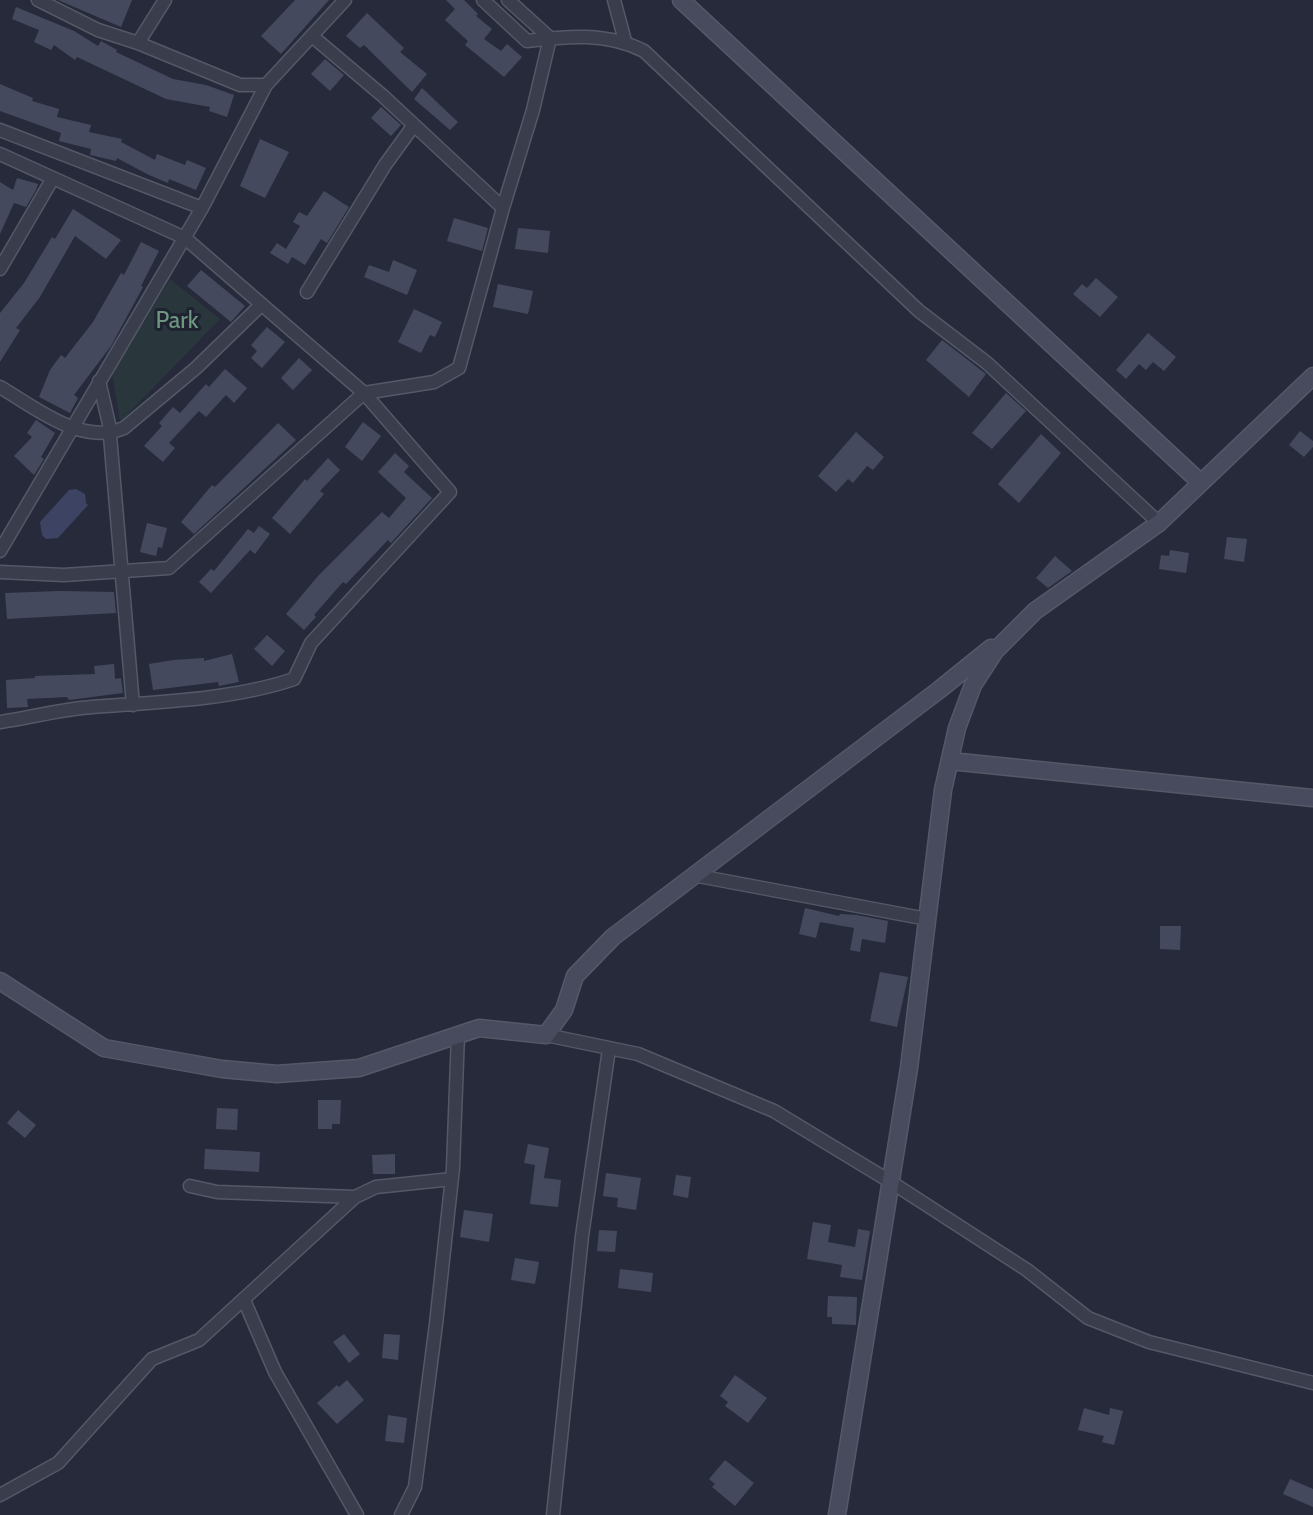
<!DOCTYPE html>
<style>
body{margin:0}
canvas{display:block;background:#262a3b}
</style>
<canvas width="1313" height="1515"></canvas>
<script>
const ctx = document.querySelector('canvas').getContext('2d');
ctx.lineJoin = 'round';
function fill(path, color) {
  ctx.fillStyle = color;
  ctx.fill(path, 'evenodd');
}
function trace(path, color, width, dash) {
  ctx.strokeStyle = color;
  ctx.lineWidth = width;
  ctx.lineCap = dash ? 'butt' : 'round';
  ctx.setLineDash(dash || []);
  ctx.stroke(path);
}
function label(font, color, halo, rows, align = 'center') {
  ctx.font = font + ' Cabin,sans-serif';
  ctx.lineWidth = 6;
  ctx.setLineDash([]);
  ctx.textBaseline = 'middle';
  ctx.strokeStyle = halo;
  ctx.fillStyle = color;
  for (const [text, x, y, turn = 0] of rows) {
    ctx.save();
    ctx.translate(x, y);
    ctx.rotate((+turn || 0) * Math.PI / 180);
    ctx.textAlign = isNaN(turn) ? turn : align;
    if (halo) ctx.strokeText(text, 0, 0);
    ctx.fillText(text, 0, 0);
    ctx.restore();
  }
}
fill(new Path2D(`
 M170,279L220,319L120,422L112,373Z`), '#29373d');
fill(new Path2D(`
 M76,489L85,494L86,503L88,505L58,538L46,539L42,535L40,522L69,490Z`), '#3d4463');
fill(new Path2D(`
 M58,0H132L121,27Z
 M295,0H329L281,54L261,36Z
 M446,0H464L478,14L476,16L492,29L484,39L501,51L507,44L522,57L504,77L465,45L468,41L445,20L455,9Z
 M16,7L74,31L98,46L101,41L117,50L116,52L173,79L206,85L234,95L227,117L209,111L210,107L166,99L77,57L75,60L54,45L51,50L34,42L39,30L12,19Z
 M367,13L404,48L400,52L427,74L412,92L364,45L360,48L346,36Z
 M325,59L344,75L330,91L311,74Z
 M0,84L33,98L32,101L59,109L57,117L91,125L89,132L122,139L121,142L155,160L157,154L185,165L187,160L206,168L196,190L169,179L168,183L149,175L117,158L116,161L90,155L91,149L59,141L61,133L0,111Z
 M422,88L458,122L450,130L414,99Z
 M381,107L401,125L391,136L371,118Z
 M260,139L289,152L265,198L240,186Z
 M17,178L38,184L36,190L26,207L14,203L0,234V182L13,190Z
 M324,191L349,207L327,243L321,239L305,265L292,257L288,264L270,253L277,243L286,249L300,226L293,222L299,212L307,216Z
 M73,209L121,240L106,259L75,236L40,297L16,328L20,330L0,362V313L24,283L52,237L55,239Z
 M454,218L488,228L482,251L447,241Z
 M518,228L550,231L548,253L515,249Z
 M141,242L159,251L141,286L143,287L111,346L74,395L78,398L70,413L39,397L50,370L61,355L65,358L93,322L121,273L124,275Z
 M393,260L417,270L407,295L364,277L369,265L389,272Z
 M201,270L245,306L231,322L187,286Z
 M1096,278L1118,297L1100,317L1073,294L1082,284L1087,288Z
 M498,284L533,291L528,314L493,307Z
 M414,309L442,322L435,337L430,335L421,353L398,342Z
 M267,327L285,342L262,368L251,358L257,351L251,345Z
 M1148,333L1176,357L1164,371L1153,362L1146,370L1139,364L1126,379L1116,370Z
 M942,340L986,374L969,397L926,360Z
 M299,358L312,370L293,390L281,378Z
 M225,369L247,388L234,403L226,395L206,417L199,411L169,443L175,448L163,462L144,446L162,426L159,423L173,407L180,413L206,384L209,387Z
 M1006,393L1026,411L992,449L972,433Z
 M36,420L55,433L41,457L44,459L34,475L14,456L32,437L27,433Z
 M363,422L381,436L362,461L345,447Z
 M278,423L296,440L194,534L181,522L212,485L215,487Z
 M1300,431L1313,441V447L1304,457L1289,445Z
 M856,432L884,457L873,470L867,466L853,483L848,479L836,492L818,476Z
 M1041,434L1061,453L1019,503L998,484Z
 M395,453L409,466L404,472L432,498L391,543L388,540L346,584L343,582L314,615L316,617L304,630L286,614L318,576L382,512L389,518L406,498L378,472Z
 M328,458L340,470L320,491L324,494L290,534L272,518L305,479L307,481Z
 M147,523L167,528L162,548L158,547L156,556L140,552Z
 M259,526L270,534L255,554L250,550L211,593L199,582L211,569L214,571L248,529L254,533Z
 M1227,537L1247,539L1244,562L1224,559Z
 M1170,550L1189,553L1186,573L1159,569L1161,555L1169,556Z
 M1055,556L1072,571L1048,588L1036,578Z
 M60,591L114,592L116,613L7,619L5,593Z
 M267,635L285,651L272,666L254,649Z
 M232,654L239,682L219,686L218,682L153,690L149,664L173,660L204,658V661Z
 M114,664L115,679L121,678L123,693L69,700L67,697L27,699L28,707L7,708L6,680L35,678V676L95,674L94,666Z
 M805,908L839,916L840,914L857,915L888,921L885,943L862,939L860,952L850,950L854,928L820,922L816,938L799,934Z
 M1160,926H1181L1180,950L1160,949Z
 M880,972L908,977L897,1027L870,1021Z
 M318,1100H341L340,1124H332V1129H318Z
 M217,1108L238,1109L237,1130L216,1129Z
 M18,1110L36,1125L25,1138L7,1123Z
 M528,1144L549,1148L544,1178L561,1180L558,1207L530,1204L535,1165L524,1163Z
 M205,1149L260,1152L259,1172L204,1169Z
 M395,1154V1174H373L372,1155Z
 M606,1173L641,1178L636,1210L617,1207L618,1198L603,1196Z
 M676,1175L691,1177L688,1198L673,1195Z
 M464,1210L493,1214L489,1242L460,1237Z
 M813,1222L831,1225L828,1242L855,1247L858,1229L870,1231L862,1280L840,1277L842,1265L807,1259Z
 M599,1230L617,1231L615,1252L597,1251Z
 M515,1258L539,1262L535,1284L511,1280Z
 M620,1269L653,1273L651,1292L618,1288Z
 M828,1296L857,1297L856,1325L832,1324V1317H827Z
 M344,1334L360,1354L349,1363L333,1342Z
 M384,1334L400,1335L398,1360L382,1358Z
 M735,1375L767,1398L748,1423L725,1406L728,1402L720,1396Z
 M347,1380L364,1400L337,1424L317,1403L337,1385L339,1387Z
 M1084,1408L1109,1415L1110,1408L1123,1411L1114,1445L1102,1442L1104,1436L1078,1430Z
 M388,1415L407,1418L404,1443L385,1441Z
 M725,1460L754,1483L735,1506L712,1487L715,1484L709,1479Z
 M1290,1479L1313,1489V1507L1283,1494Z`), '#45495d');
const street = new Path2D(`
 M38,0L98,30L138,43L240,85H266
 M483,0L527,41C567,36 607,32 644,51L919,311L987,363L1159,523
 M508,0L550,38
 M614,0L625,41
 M312,36L383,96L503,208
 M138,43L165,0
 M0,130L202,208
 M0,154L185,238L364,393L450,492L311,643L294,679C232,700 157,702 92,707C61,709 30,718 0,722
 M0,269L53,178
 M307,292L385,165L414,125
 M99,381L109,424L133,705
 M0,387C36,408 81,446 124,428L196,368L261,305
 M0,551L202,208L266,85L345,0
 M0,572L64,575L169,568L364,393L434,382L459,368L503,208L533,110L550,38
 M693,875L927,919
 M546,1035L638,1054L774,1111L891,1182L1027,1270L1088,1318L1149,1342L1313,1383
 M190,1186L217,1192L355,1197
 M244,1300L275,1372L357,1515
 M0,1495L58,1463L152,1359L199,1340L355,1197L376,1187L452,1179
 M401,1515L415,1487L436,1324L453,1168L458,1034
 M553,1515L582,1236L609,1049`);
const secondary = new Path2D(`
 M681,0L1201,483
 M950,761L1313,798
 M0,981L104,1048L222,1069L277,1074L359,1068L479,1028L546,1035L564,1010L575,976L613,937L939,690L991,648
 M837,1515L909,1068L943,790L957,728L973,685L995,651L1035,611L1159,523L1313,376`);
trace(street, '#545867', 15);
trace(secondary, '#545867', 19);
trace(street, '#393d4c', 12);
trace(secondary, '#484b5e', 16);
label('24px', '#6e9681', '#1e2231', [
 ["Park",177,321]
]);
</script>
